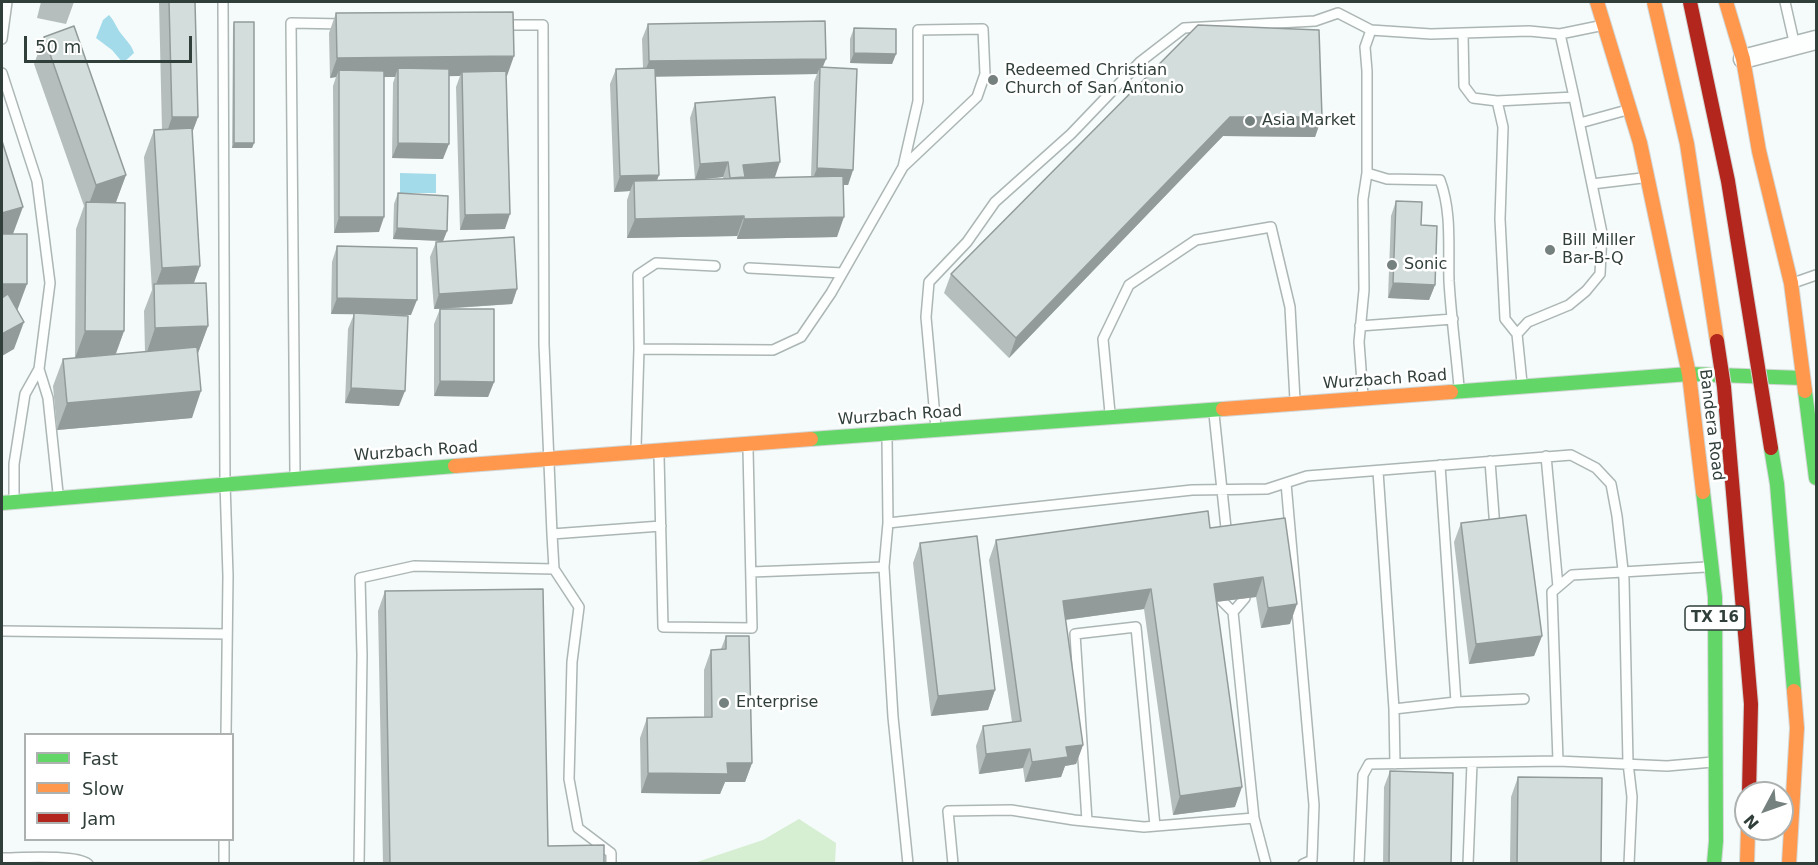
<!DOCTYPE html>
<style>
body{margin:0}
#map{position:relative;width:1818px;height:865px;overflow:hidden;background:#f4fbfa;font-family:"DejaVu Sans",sans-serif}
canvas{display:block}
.frame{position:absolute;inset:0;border:3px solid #313f3b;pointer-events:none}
.legend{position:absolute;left:24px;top:733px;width:210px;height:108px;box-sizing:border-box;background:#fff;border:2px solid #adb2b1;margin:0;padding:8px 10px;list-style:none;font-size:18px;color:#313f3b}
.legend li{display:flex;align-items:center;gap:12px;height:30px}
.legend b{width:30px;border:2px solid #adb2b1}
.north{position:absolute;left:1734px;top:781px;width:60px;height:60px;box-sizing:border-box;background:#fff;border:2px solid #adb2b1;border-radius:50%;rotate:229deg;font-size:16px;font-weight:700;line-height:24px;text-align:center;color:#313f3b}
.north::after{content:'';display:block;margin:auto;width:21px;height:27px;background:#75817e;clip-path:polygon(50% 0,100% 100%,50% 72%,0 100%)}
.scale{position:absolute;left:24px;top:36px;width:168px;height:27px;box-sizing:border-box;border:3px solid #313f3b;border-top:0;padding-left:8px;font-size:18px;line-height:21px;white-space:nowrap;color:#313f3b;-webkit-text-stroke:4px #fff;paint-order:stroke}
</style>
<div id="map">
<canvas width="1818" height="865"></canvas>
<div class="frame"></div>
<ul class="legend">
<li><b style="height:8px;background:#63d668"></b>Fast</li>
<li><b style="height:8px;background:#ff974d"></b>Slow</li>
<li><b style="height:8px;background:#b3261e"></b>Jam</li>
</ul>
<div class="north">N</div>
<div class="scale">50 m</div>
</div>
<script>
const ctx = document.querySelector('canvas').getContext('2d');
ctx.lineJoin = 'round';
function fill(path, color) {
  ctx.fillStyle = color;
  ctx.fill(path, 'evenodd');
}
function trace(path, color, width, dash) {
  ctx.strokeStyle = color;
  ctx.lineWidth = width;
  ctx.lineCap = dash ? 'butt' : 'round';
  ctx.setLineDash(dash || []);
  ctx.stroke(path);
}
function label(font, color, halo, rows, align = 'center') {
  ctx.font = font + ' "DejaVu Sans",sans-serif';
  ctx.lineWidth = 5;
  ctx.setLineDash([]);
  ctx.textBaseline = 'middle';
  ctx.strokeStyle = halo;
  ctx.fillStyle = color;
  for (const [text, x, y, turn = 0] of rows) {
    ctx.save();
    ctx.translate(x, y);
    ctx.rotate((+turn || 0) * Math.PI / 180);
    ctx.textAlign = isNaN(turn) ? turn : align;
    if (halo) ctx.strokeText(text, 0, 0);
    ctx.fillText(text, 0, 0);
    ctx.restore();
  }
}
fill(new Path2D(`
 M799,819L836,843L835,863H694L763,840Z`), '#d6eed1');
fill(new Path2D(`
 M109,15C115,21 117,30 123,36C128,43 131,44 134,53L123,63L112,50L96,38L103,20Z
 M400,173L436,174V193H400Z`), '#a3dbea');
const lane = new Path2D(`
 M223,2L225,483L228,576L226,734
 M1785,2L1795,46
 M502,25H543L544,344L552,534L661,526
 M1560,34L1574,97L1497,101L1473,98L1464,86L1463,33L1529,31L1560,34L1599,26
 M2,39L7,2
 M2,73L37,181L50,283L39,369L48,398L58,493
 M1497,101L1503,127L1500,219L1505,319L1517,334
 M1580,123L1627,110
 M1592,184L1642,178
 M749,268L842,273
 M1796,282L1816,275
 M1360,326L1453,319
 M639,349L638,275L656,263L715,266
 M1522,383L1517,334L1528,322L1569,305L1586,291L1600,274L1602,233L1574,97
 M1459,387C1456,352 1451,316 1449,281C1448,247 1452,212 1440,180L1387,179L1367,173V71L1365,47L1371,30L1431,34L1463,33
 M1363,396L1359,342L1364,290L1363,199L1367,173
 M1110,413L1103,339L1129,285L1196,240L1271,227L1290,307L1295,400
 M1214,414L1226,528
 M936,428L926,317L929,282L967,242L995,202L1071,134L1140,62L1184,28L1315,21L1338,13L1371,30
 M887,438L888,523L884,567L893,717L908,864
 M636,447L639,349L773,350L801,337L831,293L903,167L918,101V30L983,29L985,74L977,97L903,167
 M659,456L663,627L752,628L748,449
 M1546,456L1558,587
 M1490,461L1495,529
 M1440,465L1456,702
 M1378,471L1394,709L1395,764
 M295,473L291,23L344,24
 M1286,483L1314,805L1312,860L1303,864
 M14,497V464L25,394L39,369
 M888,523L1192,490L1267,489L1307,476L1571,455L1596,468L1611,484L1617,516L1624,579L1628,763L1632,797L1629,864
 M552,534L554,569L579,607L572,662L569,779L578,828L611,853V864
 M751,572L884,567
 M1233,612L1245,598
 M2,631L227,634
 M1394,709L1456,702L1524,699
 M1558,761L1552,592L1572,575L1706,567
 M1254,818L1266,864
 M1087,821L1075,634L1136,627L1155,826
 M2,858C20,858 76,854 88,864
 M224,864V840
 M359,864L362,655L360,578L414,566L554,569
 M953,864L948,811L1011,810L1074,820L1144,827L1254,818L1233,612L1222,601
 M1359,864L1363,775L1369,764L1558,761L1667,766L1713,762
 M1468,864L1472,763`);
const street = new Path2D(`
 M1743,59L1816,40`);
const fast = new Path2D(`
 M1805,391L1816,478
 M1451,392L1689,374L1802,378
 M811,439L1223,409
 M1703,492L1715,597L1716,841L1714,864
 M2,503C153,491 304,477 455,466`);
const slow = new Path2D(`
 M1597,2L1640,143L1689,374L1703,492
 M1726,2L1743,59L1759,151L1791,283L1805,391
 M1223,409L1451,392
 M455,466L811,439
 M1747,864L1748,829`);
trace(lane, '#acb6b4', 12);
trace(street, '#acb6b4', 21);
trace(fast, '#d2d7d6', 16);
trace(slow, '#d2d7d6', 16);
trace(lane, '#fdfefe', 9);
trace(street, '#fdfefe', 18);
trace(fast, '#63d668', 14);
trace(slow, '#ff974d', 14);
const fastBridge = new Path2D(`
 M1771,448L1777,484L1794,691`);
const slowBridge = new Path2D(`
 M1654,2L1687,144L1717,341
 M1789,864L1797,728L1794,691`);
const jamBridge = new Path2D(`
 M1690,2L1728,181L1771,448
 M1717,341L1724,387L1751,704L1749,793`);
trace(fastBridge, '#d2d7d6', 16, []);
trace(slowBridge, '#d2d7d6', 16, []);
trace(jamBridge, '#d2d7d6', 16, []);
trace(fastBridge, '#63d668', 14);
trace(slowBridge, '#ff974d', 14);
trace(jamBridge, '#b3261e', 14);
fill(new Path2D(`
 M41,2H74L66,24L37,18Z
 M159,2H195L198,117L192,132L200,266L194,283L208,326L198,353L192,418L57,430L53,386L63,359L75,358L76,229L84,206L34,64L44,37L126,175L116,202L113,203L124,331L116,354L145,352L144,311L152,290L144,157L154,130H162Z
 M336,13L506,76L505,229L460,230L456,87L460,76H449L443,159L392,158L393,83L395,77H384L379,232L334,233L333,86L336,77L330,78L329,33Z
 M234,22L254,143L252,148H232L233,27Z
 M648,24L826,59L822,67L853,170L848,185H843L837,237L737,239V236L627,238V200L630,191L614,192L610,84L616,69L643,68L642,39ZM817,74L814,82L811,177L764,178L775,177L695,103L690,118L695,179L657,180L659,175L655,76ZM723,177V179H701Z
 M1198,25L1322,117L1315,137L1223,136L1009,358L944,293L951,274Z
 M854,28L896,54L892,64L850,63V39Z
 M398,193L447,231L443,241L393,239L394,204Z
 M1396,201L1421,225L1435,285L1429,300L1388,298L1391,216Z
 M436,242L517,289L512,304L442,309L494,382L488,397L434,396V324L440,309H434L430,257Z
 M337,246L411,315L372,314L399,406L345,403L348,329L354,314H331L332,262Z
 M1285,518L1290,624L1261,628L1256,597L1216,602L1235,807L1173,815L1144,609L1065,620L1083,745L1076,764L1065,766L1061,777L1025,782L1023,768L979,774L976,746L983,726L1012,722L989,560L996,540L1210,528Z
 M1461,523L1542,636L1534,656L1469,664L1454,542Z
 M920,543L995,690L988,710L931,716L913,563Z
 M385,591L548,846L604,864H383L378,611Z
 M726,636L752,763L745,782H725L720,794L641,793L640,738L647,718H704V670L711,650L721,649Z
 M1390,771L1451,864H1383L1384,787Z
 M1518,777L1601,864H1510L1511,797Z`), '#b5bebd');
fill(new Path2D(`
 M854,53L896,54L892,64L850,63Z
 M514,56L507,76L462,72L460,76L398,77V68L395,77H339V70L336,77L330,78L337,58Z
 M826,59L820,74V67L817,74L643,77L649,61Z
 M172,117H198L188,144H163Z
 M1230,117H1322L1315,137L1223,136L1009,358L1016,338Z
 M234,143H254L252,148H232Z
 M398,143L449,144L443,159L392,158Z
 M728,162L723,177L695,180L700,164Z
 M780,162L775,177L744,179L743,165Z
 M817,168L853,170L848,185L811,184Z
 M126,175L116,202L86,212L96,185Z
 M659,175L653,190L634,181L630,191L614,192L620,176Z
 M23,207L13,234L2,237V213Z
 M510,214L505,229L460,230L465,215Z
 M744,216L737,236L627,238L635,219Z
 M339,217H384L379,232L334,233Z
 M844,217L837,237L737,239L744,219Z
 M397,228L447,231L443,241L393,239Z
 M200,266L190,293L154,290L162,268Z
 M1393,283L1435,285L1429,300L1388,298Z
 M2,284H27L17,311H2Z
 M517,289L512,304L434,309L439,294Z
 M337,298L417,300L411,315L331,314Z
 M24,322L14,349L2,356V334Z
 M208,326L198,353L146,355L155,328Z
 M85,331H124L114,358H75Z
 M440,381L494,382L488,397L434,396Z
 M351,388L405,391L399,406L345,403Z
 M201,391L192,418L57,430L67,403Z
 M1263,577L1256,597L1207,603L1214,584Z
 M1151,589L1144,609L1056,621L1063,601Z
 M1297,604L1290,624L1261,628L1268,608Z
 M1542,636L1534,656L1469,664L1476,644Z
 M995,690L988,710L931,716L938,696Z
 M1083,745L1076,764L1065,766L1061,777L1025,782L1032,762L1066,747Z
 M1030,749L1023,768L979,774L986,754Z
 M727,763H752L745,782H725L720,794L641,793L648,773Z
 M1242,787L1235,807L1173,815L1180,796Z`), '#939b9a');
const building = new Path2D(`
 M169,2H195L198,117H172Z
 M513,12L514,56L337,58L336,13Z
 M825,21L826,59L649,61L648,24Z
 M234,22H254V143H234Z
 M1198,25L1319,30L1322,117H1230L1016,338L951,274Z
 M74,26L126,175L96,185L44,37Z
 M854,28L896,29V54L854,53Z
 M820,67L857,69L853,170L817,168Z
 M398,68L449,69V144L398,143Z
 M655,68L659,175L620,176L616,69Z
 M339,70L384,71V217H339Z
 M506,71L510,214L465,215L462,72Z
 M775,97L780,162L743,165L745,177L730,178L728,162L700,164L695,103Z
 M192,128L200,266L162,268L154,130Z
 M2,141L23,207L2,213Z
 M843,176L844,217L744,219V216L635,219L634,181Z
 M398,193L448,196L447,231L397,228Z
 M1396,201L1422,202L1421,225L1437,226L1435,285L1393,283Z
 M86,202L125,203L124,331H85Z
 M2,234H27V284H2Z
 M514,237L517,289L439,294L436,242Z
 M337,246L417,248V300L337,298Z
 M206,283L208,326L155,328L154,284Z
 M8,294L24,322L2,334V298Z
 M440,309H494V382L440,381Z
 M354,313L408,316L405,391L351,388Z
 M197,347L201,391L67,403L63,359Z
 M1208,511L1210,528L1285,518L1297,604L1268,608L1263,577L1214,584L1242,787L1180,796L1151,589L1063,601L1083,745L1066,747L1068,757L1032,762L1030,749L986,754L983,726L1021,721L996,540Z
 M1526,515L1542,636L1476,644L1461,523Z
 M977,536L995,690L938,696L920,543Z
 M543,589L548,846L604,845V864H390L385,591Z
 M726,636H749L752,763H727L728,774L648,773L647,718L712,717L711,650L726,649Z
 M1390,771L1453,773L1451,864H1389Z
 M1518,777L1602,778L1601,864H1517Z`);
fill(building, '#d2dddc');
trace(building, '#939b9a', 1.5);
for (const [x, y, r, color] of [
 [993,80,6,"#75817e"],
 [1250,121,6,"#75817e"],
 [1550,250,6,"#75817e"],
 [1392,265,6,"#75817e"],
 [724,703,6,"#75817e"]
]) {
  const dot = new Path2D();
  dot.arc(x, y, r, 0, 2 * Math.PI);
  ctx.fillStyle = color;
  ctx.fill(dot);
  trace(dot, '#fff', 2);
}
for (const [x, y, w] of [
 [1715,618,60]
]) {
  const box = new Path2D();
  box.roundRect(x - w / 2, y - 12, w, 24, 4.5);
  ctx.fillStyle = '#fff';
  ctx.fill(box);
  trace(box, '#313f3b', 1.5);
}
label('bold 15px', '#313f3b', null, [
 ["TX 16",1715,618]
]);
label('16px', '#313f3b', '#fff', [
 ["Redeemed Christian",1005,71],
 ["Church of San Antonio",1005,89],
 ["Asia Market",1262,121],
 ["Bill Miller",1562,241],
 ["Bar-B-Q",1562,259],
 ["Sonic",1404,265],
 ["Enterprise",736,703]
], 'left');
label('16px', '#313f3b', '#fff', [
 ["Wurzbach Road",1385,380,-4],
 ["Wurzbach Road",900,416,-4],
 ["Bandera Road",1711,425,83],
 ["Wurzbach Road",416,452,-4]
]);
</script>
